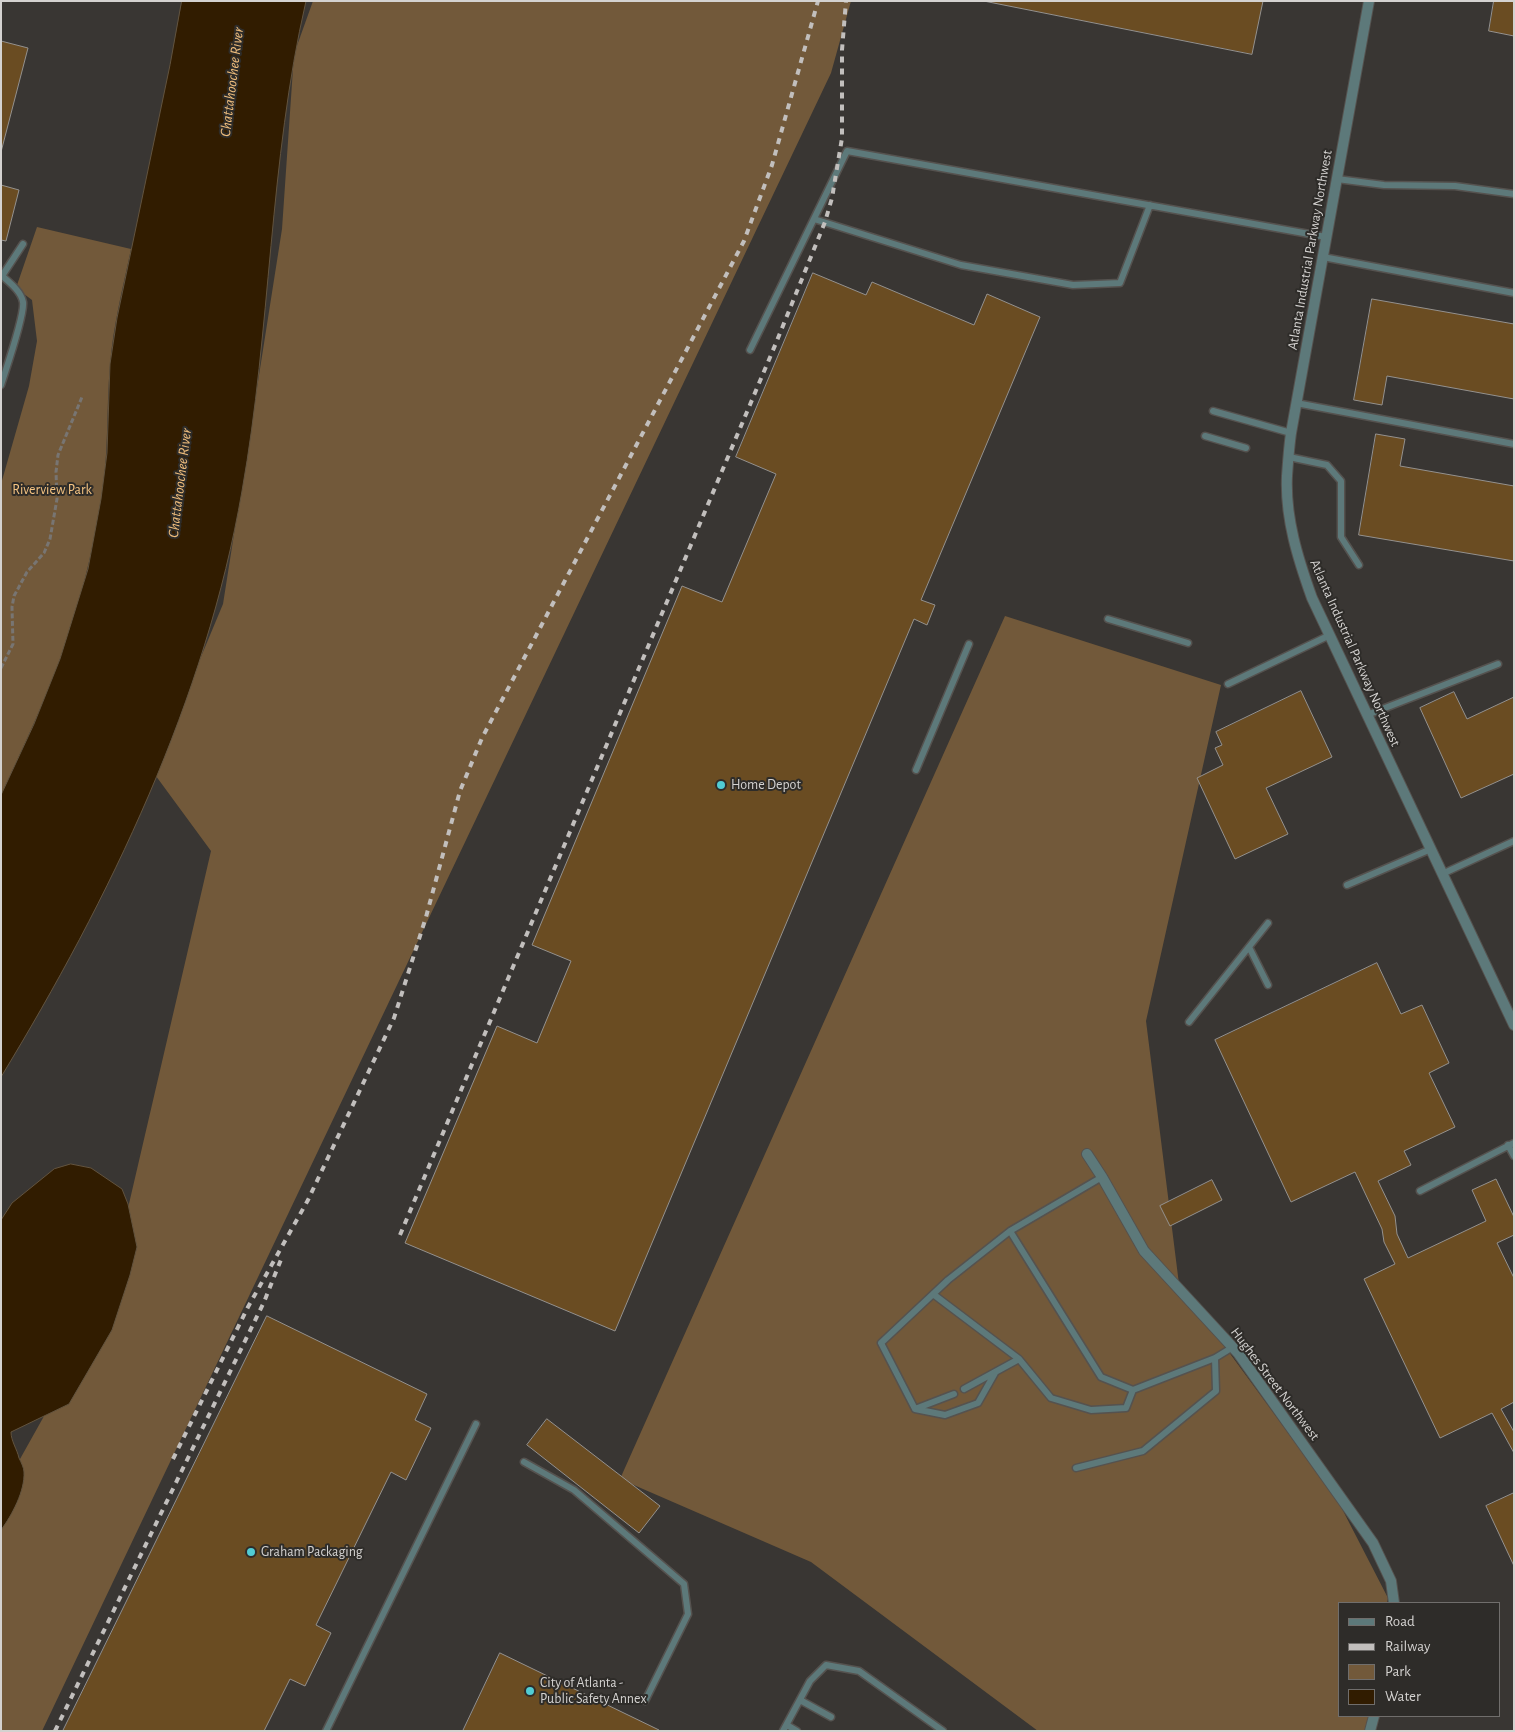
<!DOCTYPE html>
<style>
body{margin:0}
#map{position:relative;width:1515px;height:1732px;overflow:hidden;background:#393633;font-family:"Alegreya Sans",sans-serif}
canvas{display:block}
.frame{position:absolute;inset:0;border:2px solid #d4d2d0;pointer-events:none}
.legend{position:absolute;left:1338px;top:1602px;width:162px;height:115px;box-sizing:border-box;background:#2e2c29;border:1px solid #706e6c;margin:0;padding:6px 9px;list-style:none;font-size:15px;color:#d4d2d0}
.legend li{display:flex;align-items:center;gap:10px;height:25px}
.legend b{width:25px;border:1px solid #706e6c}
</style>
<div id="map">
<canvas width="1515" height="1732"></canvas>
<div class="frame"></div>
<ul class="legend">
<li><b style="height:6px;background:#5d797a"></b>Road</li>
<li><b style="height:6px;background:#c2bfbd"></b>Railway</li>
<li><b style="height:14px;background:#72593a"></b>Park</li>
<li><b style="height:14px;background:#311c00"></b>Water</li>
</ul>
</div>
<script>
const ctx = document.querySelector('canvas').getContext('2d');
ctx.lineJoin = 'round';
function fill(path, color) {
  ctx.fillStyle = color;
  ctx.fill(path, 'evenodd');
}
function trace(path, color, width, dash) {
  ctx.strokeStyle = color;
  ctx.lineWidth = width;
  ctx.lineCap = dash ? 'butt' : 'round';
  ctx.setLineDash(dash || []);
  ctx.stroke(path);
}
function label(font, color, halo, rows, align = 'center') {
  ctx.font = font + ' "Alegreya Sans",sans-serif';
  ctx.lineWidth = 4;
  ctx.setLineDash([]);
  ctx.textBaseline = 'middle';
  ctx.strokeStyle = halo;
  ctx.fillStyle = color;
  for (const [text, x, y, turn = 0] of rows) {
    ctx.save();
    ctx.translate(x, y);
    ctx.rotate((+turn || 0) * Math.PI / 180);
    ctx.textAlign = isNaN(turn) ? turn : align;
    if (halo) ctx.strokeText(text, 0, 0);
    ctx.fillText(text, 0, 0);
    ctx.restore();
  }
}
fill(new Path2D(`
 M313,1H851L831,73L42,1731H1V1493L105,1307L211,851L153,772L223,604L282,229L294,54Z
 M37,227L131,249C123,287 113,326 110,365C106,410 109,456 101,501C92,555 79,608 60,659C43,705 22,750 1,795V484L29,386L37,341L32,300L16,288Z
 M1005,616L1221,685L1146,1021L1179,1284L1338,1501L1388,1598L1387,1603H1339V1716H1373L1367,1731H1038L811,1562L620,1479Z`), '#72593a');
const water = new Path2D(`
 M182,1H306C269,162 271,329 242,491C206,699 110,898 1,1077V795L34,724L60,659L88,569L101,499L107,453L110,364L117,318L170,65Z
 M71,1164L91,1168L122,1189L128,1204L137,1247L130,1275L112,1330L69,1404L11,1432C11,1441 17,1449 19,1458C21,1462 24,1468 24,1472C25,1491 12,1515 1,1530V1220L12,1203L54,1169Z`);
fill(water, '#311c00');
trace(water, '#62533e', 1);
const building = new Path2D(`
 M984,1H1263L1252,54Z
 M1494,1H1514V36L1489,31Z
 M1,41L28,48L1,152Z
 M1,185L19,190L6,241L1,240Z
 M813,273L866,295L872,282L974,325L987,294L1040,317L921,600L935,605L927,625L914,619L615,1331L405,1243L497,1026L537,1043L571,961L532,945L682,586L722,602L776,474L736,457Z
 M1372,299L1514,324V399L1387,376L1382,405L1354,400Z
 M1376,434L1405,439L1400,466L1514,486V561L1359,535Z
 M1301,691L1332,757L1266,788L1288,834L1235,859L1197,778L1223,765L1215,748L1222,745L1216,732Z
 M1454,692L1467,719L1514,697V774L1461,798L1420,708Z
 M1377,963L1401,1014L1422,1005L1449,1063L1429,1073L1455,1127L1404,1151L1411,1165L1378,1181L1395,1216L1397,1234L1408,1258L1486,1221L1472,1190L1496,1179L1514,1217V1235L1497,1243L1514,1278V1402L1501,1409L1514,1432V1453L1492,1413L1440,1438L1364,1279L1395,1264L1384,1242L1382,1229L1355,1172L1291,1202L1215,1040Z
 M1212,1180L1222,1200L1170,1226L1160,1206Z
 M267,1316L427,1394L415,1420L431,1428L406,1480L391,1472L316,1625L331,1633L305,1686L290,1679L264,1731H63Z
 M547,1419L660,1506L639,1533L527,1445Z
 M1514,1493V1566L1486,1506Z
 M500,1653L659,1730L658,1731H463Z`);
fill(building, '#6a4c22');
trace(building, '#94918e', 1);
const service = new Path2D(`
 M1337,179L1384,185L1455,186L1514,194
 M814,219L961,265L1073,285L1120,283L1150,205
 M1323,257L1514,293
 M1,275C9,282 21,291 23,302C25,315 6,369 1,385
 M2,276L23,244
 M750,350L847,151L1326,237
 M1296,403L1514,444
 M1213,411L1291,433
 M1205,436L1246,448
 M1289,457L1327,465L1341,481V537L1359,565
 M1108,619L1188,643
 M1228,684L1330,635
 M1367,715L1498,664
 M916,770L969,644
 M1442,874L1514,841
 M1347,885L1431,849
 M1249,947L1268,985
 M1189,1022L1268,923
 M1508,1145L1514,1156
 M1420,1191L1514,1143
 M1010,1231L1101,1377L1133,1390
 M933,1294L1019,1359
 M964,1389L1019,1359L1051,1398L1091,1410L1126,1408L1133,1390L1215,1358L1233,1347
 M954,1394L915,1409L881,1343L948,1280L1010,1231L1102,1177
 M915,1409L945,1415L978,1403L995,1373
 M524,1462L574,1490L684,1584L688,1614L645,1701
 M1076,1468L1143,1451L1216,1391L1215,1358
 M800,1700L831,1717
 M787,1725L797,1731
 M326,1731L476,1424
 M783,1731L810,1681L826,1665L859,1671L943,1731`);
const minor = new Path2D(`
 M1369,1L1291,433C1289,447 1288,462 1287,476C1285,518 1298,559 1312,598L1514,1025
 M1087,1154L1102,1177L1144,1251L1238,1353L1373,1543L1391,1581L1394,1603
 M1370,1731L1374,1716`);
trace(service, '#55524f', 9);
trace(minor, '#55524f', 12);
trace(new Path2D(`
 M1,668L13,644L12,607L14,596L27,572L44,553L50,539L57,499L56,472L58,455L82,397`), '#787572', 3, [5, 2.5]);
trace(service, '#5d797a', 6);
trace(minor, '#5d797a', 10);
trace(new Path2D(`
 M400,1235L776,343L825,222L832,198L842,138V50L846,1
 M173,1459L248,1307L308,1200L394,1018L426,917L460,791L482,738L744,241L772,165L818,1
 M55,1731L264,1302L282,1257`), '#c2bfbd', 4, [6, 6]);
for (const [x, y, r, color] of [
 [721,785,5,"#51ccd3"],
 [251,1552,5,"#51ccd3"],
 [530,1691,5,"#51ccd3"]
]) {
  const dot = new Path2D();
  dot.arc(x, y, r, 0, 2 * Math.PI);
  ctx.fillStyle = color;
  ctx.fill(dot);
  trace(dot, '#2e2c29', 2);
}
label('14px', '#d4d2d0', '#2e2c29', [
 ["Atlanta Industrial Parkway Northwest",1310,250,-80],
 ["Atlanta Industrial Parkway Northwest",1355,653,66],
 ["Hughes Street Northwest",1275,1384,53]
]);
label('14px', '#f7c583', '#2e2c29', [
 ["Riverview Park",52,490]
]);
label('14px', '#d4d2d0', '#2e2c29', [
 ["Home Depot",731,785],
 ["Graham Packaging",261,1552],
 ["City of Atlanta -",540,1683],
 ["Public Safety Annex",540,1699]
], 'left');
label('italic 15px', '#efbd7c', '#2e2c29', [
 ["Chattahoochee River",232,82,-83],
 ["Chattahoochee River",180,483,-83]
]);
</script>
